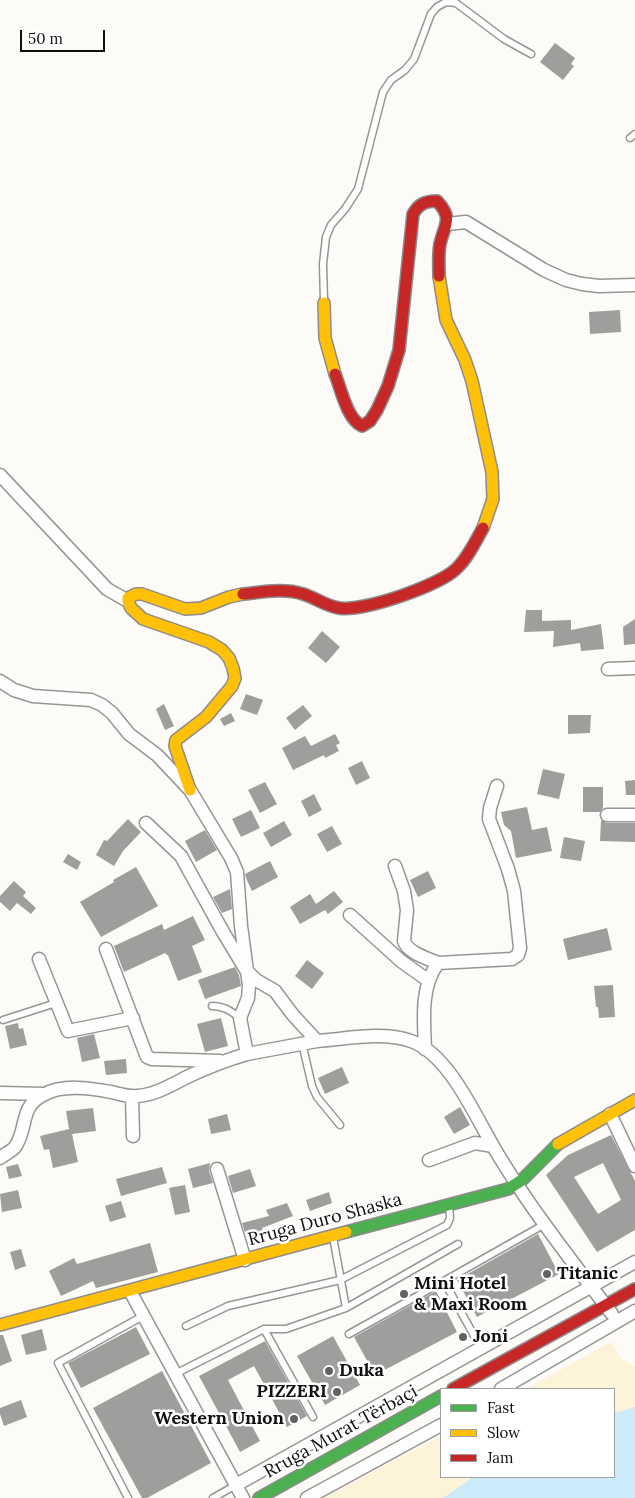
<!DOCTYPE html>
<meta charset="utf-8">
<style>
body{margin:0}
#map{position:relative;width:635px;height:1498px;overflow:hidden;background:#fcfbf7;font-family:Lora,serif}
canvas{display:block}
.legend{position:absolute;left:440px;top:1388px;width:175px;height:90px;box-sizing:border-box;background:#fff;border:1px solid #9f9f9f;margin:0;padding:6px 9px;list-style:none;font-size:15px;color:#101010}
.legend li{display:flex;align-items:center;gap:10px;height:25px}
.legend b{width:25px;border:1px solid #9f9f9f}
.scale{position:absolute;left:20px;top:30px;width:85px;height:22px;box-sizing:border-box;border:2px solid #101010;border-top:0;padding-left:6px;font-size:15px;line-height:18px;white-space:nowrap;color:#101010;-webkit-text-stroke:4px #fff;paint-order:stroke}
</style>
<div id="map">
<canvas width="635" height="1498"></canvas>
<ul class="legend">
<li><b style="height:6px;background:#4caf50"></b>Fast</li>
<li><b style="height:6px;background:#ffc107"></b>Slow</li>
<li><b style="height:6px;background:#c62828"></b>Jam</li>
</ul>
<div class="scale">50 m</div>
</div>
<script>
const ctx = document.querySelector('canvas').getContext('2d');
ctx.lineJoin = 'round';
function fill(path, color) {
  ctx.fillStyle = color;
  ctx.fill(path, 'evenodd');
}
function trace(path, color, width, dash) {
  ctx.strokeStyle = color;
  ctx.lineWidth = width;
  ctx.lineCap = dash ? 'butt' : 'round';
  ctx.setLineDash(dash || []);
  ctx.stroke(path);
}
function label(font, color, halo, rows, align = 'center') {
  ctx.font = font + ' Lora,serif';
  ctx.lineWidth = 5;
  ctx.setLineDash([]);
  ctx.textBaseline = 'middle';
  ctx.strokeStyle = halo;
  ctx.fillStyle = color;
  for (const [text, x, y, turn = 0] of rows) {
    ctx.save();
    ctx.translate(x, y);
    ctx.rotate((+turn || 0) * Math.PI / 180);
    ctx.textAlign = isNaN(turn) ? turn : align;
    if (halo) ctx.strokeText(text, 0, 0);
    ctx.fillText(text, 0, 0);
    ctx.restore();
  }
}
fill(new Path2D(`
 M611,1342L619,1357L635,1367V1407L614,1413V1389H526Z
 M441,1436V1477H473L443,1498H324Z`), '#fcf3d8');
fill(new Path2D(`
 M635,1407V1498H443L473,1477H614V1413Z`), '#cceaf8');
fill(new Path2D(`
 M555,43L575,58L571,64L574,66L563,80L540,62Z
 M620,310L621,332L590,334L589,312Z
 M526,610H542V621L571,620V630L601,624L604,649L581,651L580,643L553,647L554,631L524,632Z
 M635,619V644L624,645L623,627Z
 M322,631L340,647L326,663L308,648Z
 M246,694L263,700L257,715L240,709Z
 M164,704L174,726L165,730L156,709Z
 M303,705L312,716L295,730L286,718Z
 M231,713L235,721L224,726L220,719Z
 M568,715H591L590,733L568,734Z
 M335,734L340,743L336,745L339,751L325,758L324,755L293,770L282,748L305,736L311,746Z
 M362,761L370,778L356,785L348,768Z
 M543,769L565,774L559,799L537,794Z
 M635,780V795H626L625,781Z
 M265,782L277,804L260,813L248,790Z
 M583,787H603V808L600,812H583Z
 M314,794L322,810L309,817L301,801Z
 M527,807L532,830L547,827L552,851L516,858L511,831L504,825L501,812Z
 M251,810L260,828L241,837L232,819Z
 M128,819L141,832L123,851L114,866L96,855L104,840L107,841Z
 M601,820L607,823H635V842L600,841Z
 M284,821L292,835L271,847L263,833Z
 M332,826L342,844L327,852L317,834Z
 M205,830L217,850L196,862L185,841Z
 M564,837L585,841L581,861L560,858Z
 M68,854L81,862L77,870L63,862Z
 M270,861L278,877L252,891L246,878L245,874Z
 M136,867L158,906L101,937L80,902L114,882L113,880Z
 M428,871L436,888L418,897L410,880Z
 M14,881L26,892L23,896L36,908L31,914L17,903L10,911L0,902V896Z
 M230,889L232,909L222,913L213,897Z
 M334,891L343,902L328,914L325,910L300,924L290,907L310,894L316,904Z
 M193,916L205,940L192,946L202,972L178,981L168,955H167L165,953L124,972L114,946L162,924L164,930Z
 M607,928L612,950L568,960L563,939Z
 M307,960L324,973L312,989L295,976Z
 M235,967L239,975L241,986L205,999L198,980Z
 M613,985L615,1017L599,1018L598,1007H596L594,986Z
 M221,1018L228,1046L205,1052L197,1024Z
 M18,1023L19,1029L23,1028L27,1045L10,1049L5,1026Z
 M94,1034L100,1058L82,1062L77,1038Z
 M126,1059L127,1073L106,1075L104,1061Z
 M342,1067L349,1083L325,1094L318,1078Z
 M460,1107L470,1125L454,1134L444,1117Z
 M93,1108L96,1131L72,1134L78,1162L53,1168L49,1149L44,1150L40,1136L69,1129L66,1111Z
 M227,1114L231,1130L211,1134L208,1119Z
 M611,1135L635,1181V1230L597,1252L546,1175L568,1155ZM603,1163L621,1200L598,1214L574,1177Z
 M210,1163L209,1171L213,1183L193,1188L188,1169Z
 M18,1164L22,1176L9,1179L6,1167Z
 M162,1167L167,1183L121,1196L116,1179Z
 M250,1169L256,1186L233,1193L228,1176Z
 M185,1185L190,1212L175,1215L169,1188Z
 M18,1190L22,1208L2,1212L0,1194Z
 M329,1192L332,1203L310,1211L306,1200Z
 M121,1201L126,1217L110,1222L105,1206Z
 M287,1203L293,1216L262,1228L263,1231L246,1236L242,1223L269,1216L266,1210Z
 M538,1234L559,1274L477,1317L457,1280Z
 M150,1243L158,1272L96,1288L93,1281L61,1296L49,1271L74,1258L77,1264Z
 M21,1249L26,1266L15,1270L10,1252Z
 M436,1291L457,1332L375,1375L354,1337Z
 M136,1327L150,1354L81,1388L68,1363Z
 M42,1329L47,1350L26,1355L21,1335Z
 M0,1335H3L12,1361L0,1366Z
 M333,1336L360,1385L325,1405L297,1356Z
 M265,1341L307,1416L287,1427L254,1366L228,1380L260,1441L240,1452L199,1376Z
 M162,1371L211,1463L147,1498H142L93,1408Z
 M21,1400L27,1417L4,1426L0,1414V1408Z`), '#a09e9c');
const lane = new Path2D(`
 M630,138L635,134
 M324,301L323,264L326,237L331,225L345,209L358,189L383,92L391,80L405,70L414,59L431,14L437,7L446,2L456,3L504,39L531,54
 M212,1006C224,1006 231,1011 240,1018
 M3,1020L56,1003
 M302,1043L312,1086L317,1097L340,1125
 M333,1237L346,1308L458,1244
 M186,1326L228,1306L340,1280L447,1225L450,1218L449,1206
 M264,1329L313,1417
 M349,1334L444,1281
 M477,1341L444,1281L545,1224
 M175,1374L264,1329H286L346,1308
 M128,1498L58,1363L143,1316
 M213,1498L236,1485`);
const street = new Path2D(`
 M447,224L466,222L544,270L566,280L582,284L599,286L635,285
 M0,475L107,589L128,601
 M608,669L635,668
 M0,681L14,690L33,696L91,700L102,705L112,713L129,734L157,755L190,790L231,858L237,872L241,926L249,986L248,998L240,1018L247,1054C226,1060 206,1068 187,1077C171,1085 155,1095 137,1096C128,1097 120,1094 111,1092C90,1088 62,1084 43,1095C19,1107 28,1129 15,1147C12,1151 5,1154 0,1158
 M607,815H635
 M146,823L181,856L223,932L246,970L256,980L275,991L293,1015L317,1041C347,1039 382,1031 411,1041C446,1053 471,1107 488,1137C498,1156 510,1174 522,1192C550,1234 582,1274 612,1314
 M395,866L404,891L407,910L404,941C408,953 427,958 438,963
 M350,915L401,961L429,981
 M106,949L147,1057L152,1059L220,1061
 M39,959L68,1031L133,1018
 M425,1049C424,1021 420,987 438,963L512,959L518,955L520,948L514,891L508,869L489,819L490,808L497,786
 M247,1054L317,1041
 M0,1093L44,1094
 M132,1096L133,1136
 M610,1114L635,1166
 M429,1160L475,1143L493,1146
 M217,1169L245,1260
 M130,1291L243,1498
 M501,1389L635,1311
 M236,1485L635,1262
 M307,1498L441,1425`);
const fast = new Path2D(`
 M346,1232L508,1189L522,1180L558,1144
 M259,1498L441,1396`);
const slow = new Path2D(`
 M439,276L446,320L465,360L472,381L492,472L493,499L483,528
 M324,303L325,338L335,374
 M190,790L175,746L176,740L206,717L232,686L235,678L233,668L229,658L222,650L209,642L143,619L131,608L128,601V598L136,594H142L185,609L201,608L229,597L243,594
 M558,1144L635,1100
 M0,1325L346,1232`);
const jam = new Path2D(`
 M335,374C341,389 347,419 362,426L370,421L377,410L388,386L399,350L413,214C419,204 425,201 437,201C454,219 444,225 440,244C438,255 439,266 439,276
 M243,594C263,592 284,588 303,594C316,598 326,606 339,608C363,612 438,586 456,569C468,558 475,542 483,528
 M453,1389L635,1289`);
trace(lane, '#969694', 9);
trace(street, '#969694', 15);
trace(fast, '#8d8c8b', 14);
trace(slow, '#8d8c8b', 14);
trace(jam, '#8d8c8b', 14);
trace(lane, '#fffefe', 6);
trace(street, '#fffefe', 12);
trace(fast, '#4caf50', 11);
trace(slow, '#ffc107', 11);
trace(jam, '#c62828', 11);
for (const [x, y, r, color] of [
 [547,1274,5,"#636261"],
 [404,1294,5,"#636261"],
 [463,1337,5,"#636261"],
 [329,1371,5,"#636261"],
 [337,1392,5,"#636261"],
 [294,1419,5,"#636261"]
]) {
  const dot = new Path2D();
  dot.arc(x, y, r, 0, 2 * Math.PI);
  ctx.fillStyle = color;
  ctx.fill(dot);
  trace(dot, '#fff', 2);
}
label('18px', '#101010', '#fff', [
 ["Rruga Duro Shaska",325,1220,-15],
 ["Rruga Murat Tërbaçi",341,1432,-29]
]);
label('bold 18px', '#101010', '#fff', [
 ["Titanic",557,1274],
 ["Mini Hotel",414,1284],
 ["& Maxi Room",414,1305],
 ["Joni",473,1337],
 ["Duka",339,1371],
 ["PIZZERI",327,1392,"right"],
 ["Western Union",284,1419,"right"]
], 'left');
</script>
